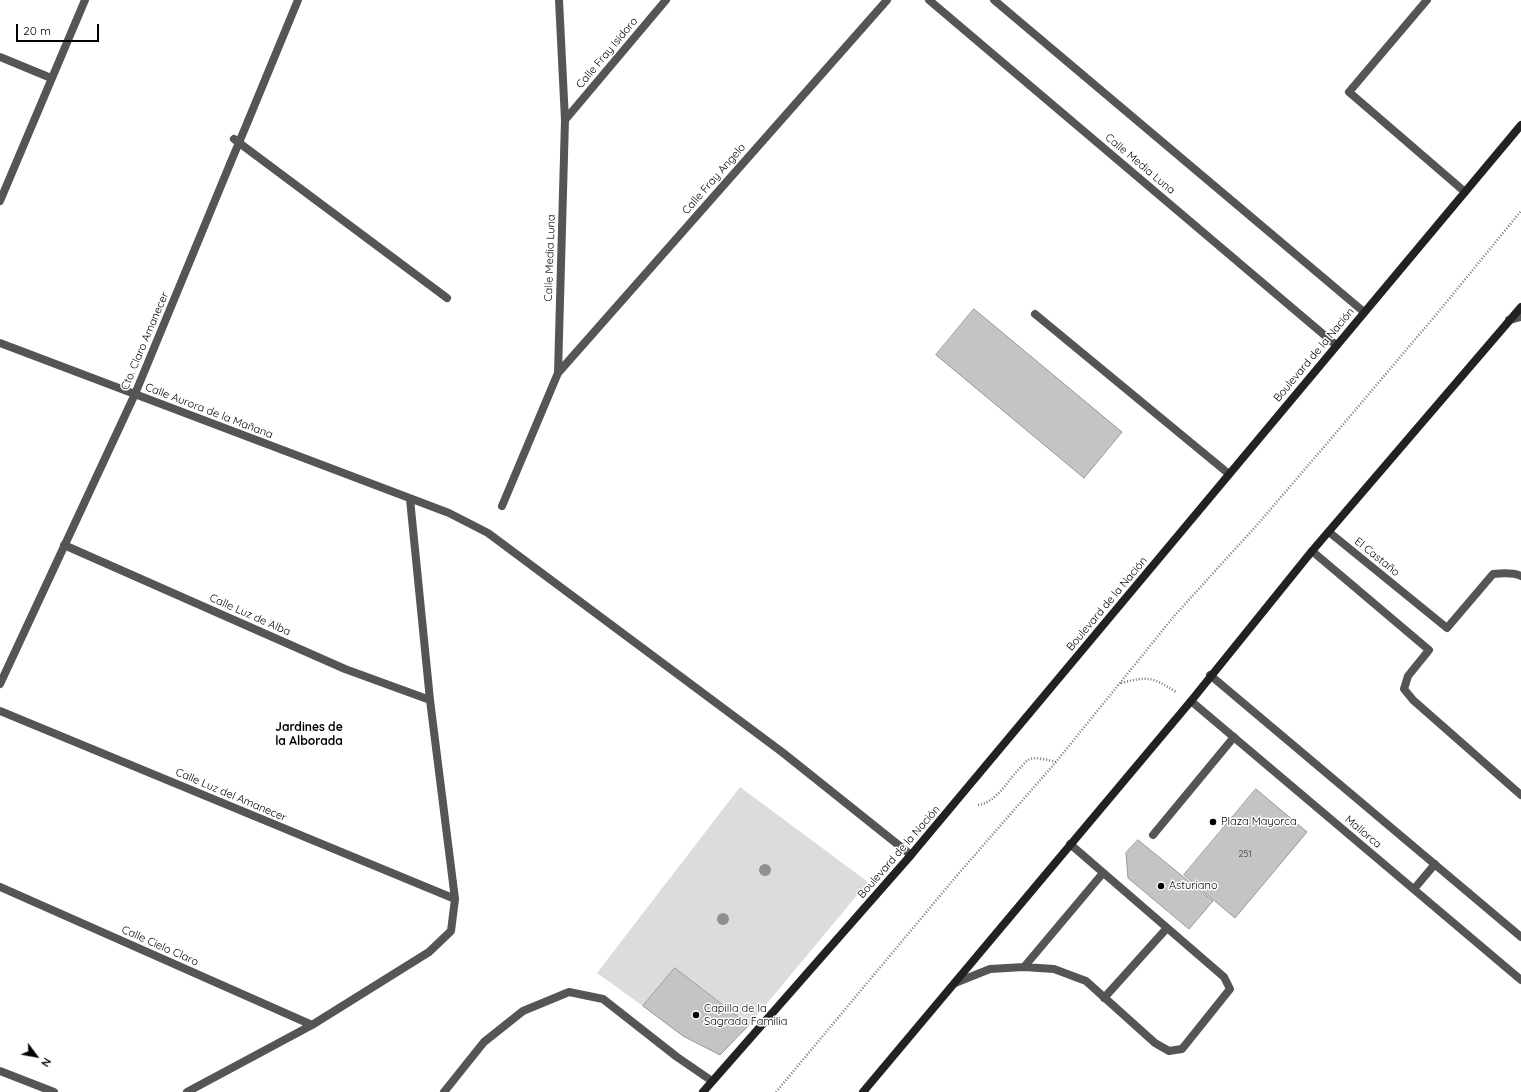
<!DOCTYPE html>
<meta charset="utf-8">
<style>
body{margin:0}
#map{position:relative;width:1521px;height:1092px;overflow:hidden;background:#fff;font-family:Quicksand,sans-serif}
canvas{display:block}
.north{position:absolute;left:16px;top:1036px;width:40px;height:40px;-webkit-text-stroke:3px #fff;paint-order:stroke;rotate:122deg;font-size:11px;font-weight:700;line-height:16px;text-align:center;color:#000}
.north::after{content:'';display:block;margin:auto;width:14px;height:18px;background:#000;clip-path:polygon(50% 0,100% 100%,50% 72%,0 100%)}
.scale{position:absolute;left:16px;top:24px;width:83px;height:18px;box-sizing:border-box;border:2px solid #000;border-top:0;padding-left:5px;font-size:12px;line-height:14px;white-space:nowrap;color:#000;-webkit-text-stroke:3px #fff;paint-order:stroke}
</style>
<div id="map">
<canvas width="1521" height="1092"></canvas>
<div class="north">N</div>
<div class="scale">20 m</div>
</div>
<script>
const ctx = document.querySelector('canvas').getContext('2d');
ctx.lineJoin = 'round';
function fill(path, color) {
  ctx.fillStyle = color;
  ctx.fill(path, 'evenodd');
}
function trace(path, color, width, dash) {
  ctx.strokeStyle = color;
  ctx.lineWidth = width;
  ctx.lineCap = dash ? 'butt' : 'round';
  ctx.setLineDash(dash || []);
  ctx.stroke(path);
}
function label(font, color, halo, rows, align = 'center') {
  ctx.font = font + ' Quicksand,sans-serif';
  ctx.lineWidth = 3;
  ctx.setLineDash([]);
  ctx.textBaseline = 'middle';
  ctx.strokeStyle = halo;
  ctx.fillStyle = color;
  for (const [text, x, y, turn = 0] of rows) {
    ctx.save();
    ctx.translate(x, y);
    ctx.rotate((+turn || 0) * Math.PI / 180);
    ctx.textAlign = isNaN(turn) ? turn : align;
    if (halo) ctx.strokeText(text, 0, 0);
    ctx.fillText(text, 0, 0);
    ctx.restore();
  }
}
fill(new Path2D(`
 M740,787L868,882L749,1025L676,968L643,1006L597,973Z`), '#dcdcdc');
const building = new Path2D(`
 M974,309L1122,432L1084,478L936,355Z
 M1256,789L1307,832L1235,918L1184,875Z
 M1138,840L1213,901L1189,929L1128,878L1126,853Z
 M675,968L749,1025L720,1055L683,1036L643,1006Z`);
fill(building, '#c4c4c4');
trace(building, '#999', 1);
trace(new Path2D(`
 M1121,683C1148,676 1153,677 1176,692
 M978,805C998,802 1008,779 1021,767C1023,765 1026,761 1028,760C1035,756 1048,760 1056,762
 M776,1092L959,873L1056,762L1175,615L1257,525L1329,441L1440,310L1521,211`), '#777', 2.5, [1, 2]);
trace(new Path2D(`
 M1427,0L1349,92L1465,192
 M1035,314L1229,474
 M1153,835L1234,737
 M1024,967L1103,873
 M955,983L990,969L1024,967L1054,969L1086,981L1155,1043L1169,1051L1182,1049L1230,989L1224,977L1070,844
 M1104,998L1167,928`), '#555', 8);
trace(new Path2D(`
 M929,0L1336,345
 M994,0L1364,312
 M0,57L51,78
 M565,120L666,0
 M248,121L298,0
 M234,139L447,298
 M0,201L85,0
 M1509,320L1521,317
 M0,343L449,513L488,533L782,752L911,855
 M558,373L887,0
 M502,506L558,373L565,120L559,0
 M1329,532L1447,628L1493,574C1502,573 1513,572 1521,576
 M64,545L345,669L430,700
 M1312,551L1429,650L1408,676L1404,689L1413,700L1521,795
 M1210,675L1521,937
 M0,684L135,394L230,164
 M1191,701L1521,980
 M0,711L455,899
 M0,887L312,1025
 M1414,889L1435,864
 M0,1071L54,1092
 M187,1092L312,1025L429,952L451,931L455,899L430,700L410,499
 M444,1092L484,1042L523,1011L569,992L603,999L677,1057L712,1081`), '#555', 8);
trace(new Path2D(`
 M703,1092L911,855L1521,125
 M863,1092L1191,701L1312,551L1521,307`), '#222', 8);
trace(new Path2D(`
 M230,164L248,121`), '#555', 8);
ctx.fillStyle = '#8f8f8f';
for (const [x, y] of [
 [765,870],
 [723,919]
]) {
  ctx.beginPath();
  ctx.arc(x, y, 6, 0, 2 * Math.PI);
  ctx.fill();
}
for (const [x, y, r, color] of [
 [1213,822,4,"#000"],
 [1161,886,4,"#000"],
 [696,1015,4,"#000"]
]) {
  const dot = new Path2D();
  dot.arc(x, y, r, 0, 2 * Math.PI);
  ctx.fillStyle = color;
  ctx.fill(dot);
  trace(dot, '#fff', 1.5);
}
label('9px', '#313131', null, [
 ["251",1245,854]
]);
label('11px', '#000', '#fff', [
 ["Calle Fray Isidoro",607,53,-50],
 ["Calle Media Luna",1140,164,40],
 ["Calle Fray Angelo",714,179,-49],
 ["Calle Media Luna",550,258,-88],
 ["Cto. Claro Amanecer",145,341,-67],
 ["Boulevard de la Nación",1314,355,-50],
 ["Calle Aurora de la Mañana",209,411,21],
 ["El Castaño",1377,557,39],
 ["Boulevard de la Nación",1107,604,-50],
 ["Calle Luz de Alba",250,615,24],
 ["Calle Luz del Amanecer",231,795,23],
 ["Mallorca",1363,832,40],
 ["Boulevard de la Nación",899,852,-49],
 ["Calle Cielo Claro",160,946,24]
]);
label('11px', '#000', '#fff', [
 ["Plaza Mayorca",1221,822],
 ["Asturiano",1169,886],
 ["Capilla de la",704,1009],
 ["Sagrada Familia",704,1022]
], 'left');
label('bold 12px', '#000', '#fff', [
 ["Jardines de",309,727],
 ["la Alborada",309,741]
]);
</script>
